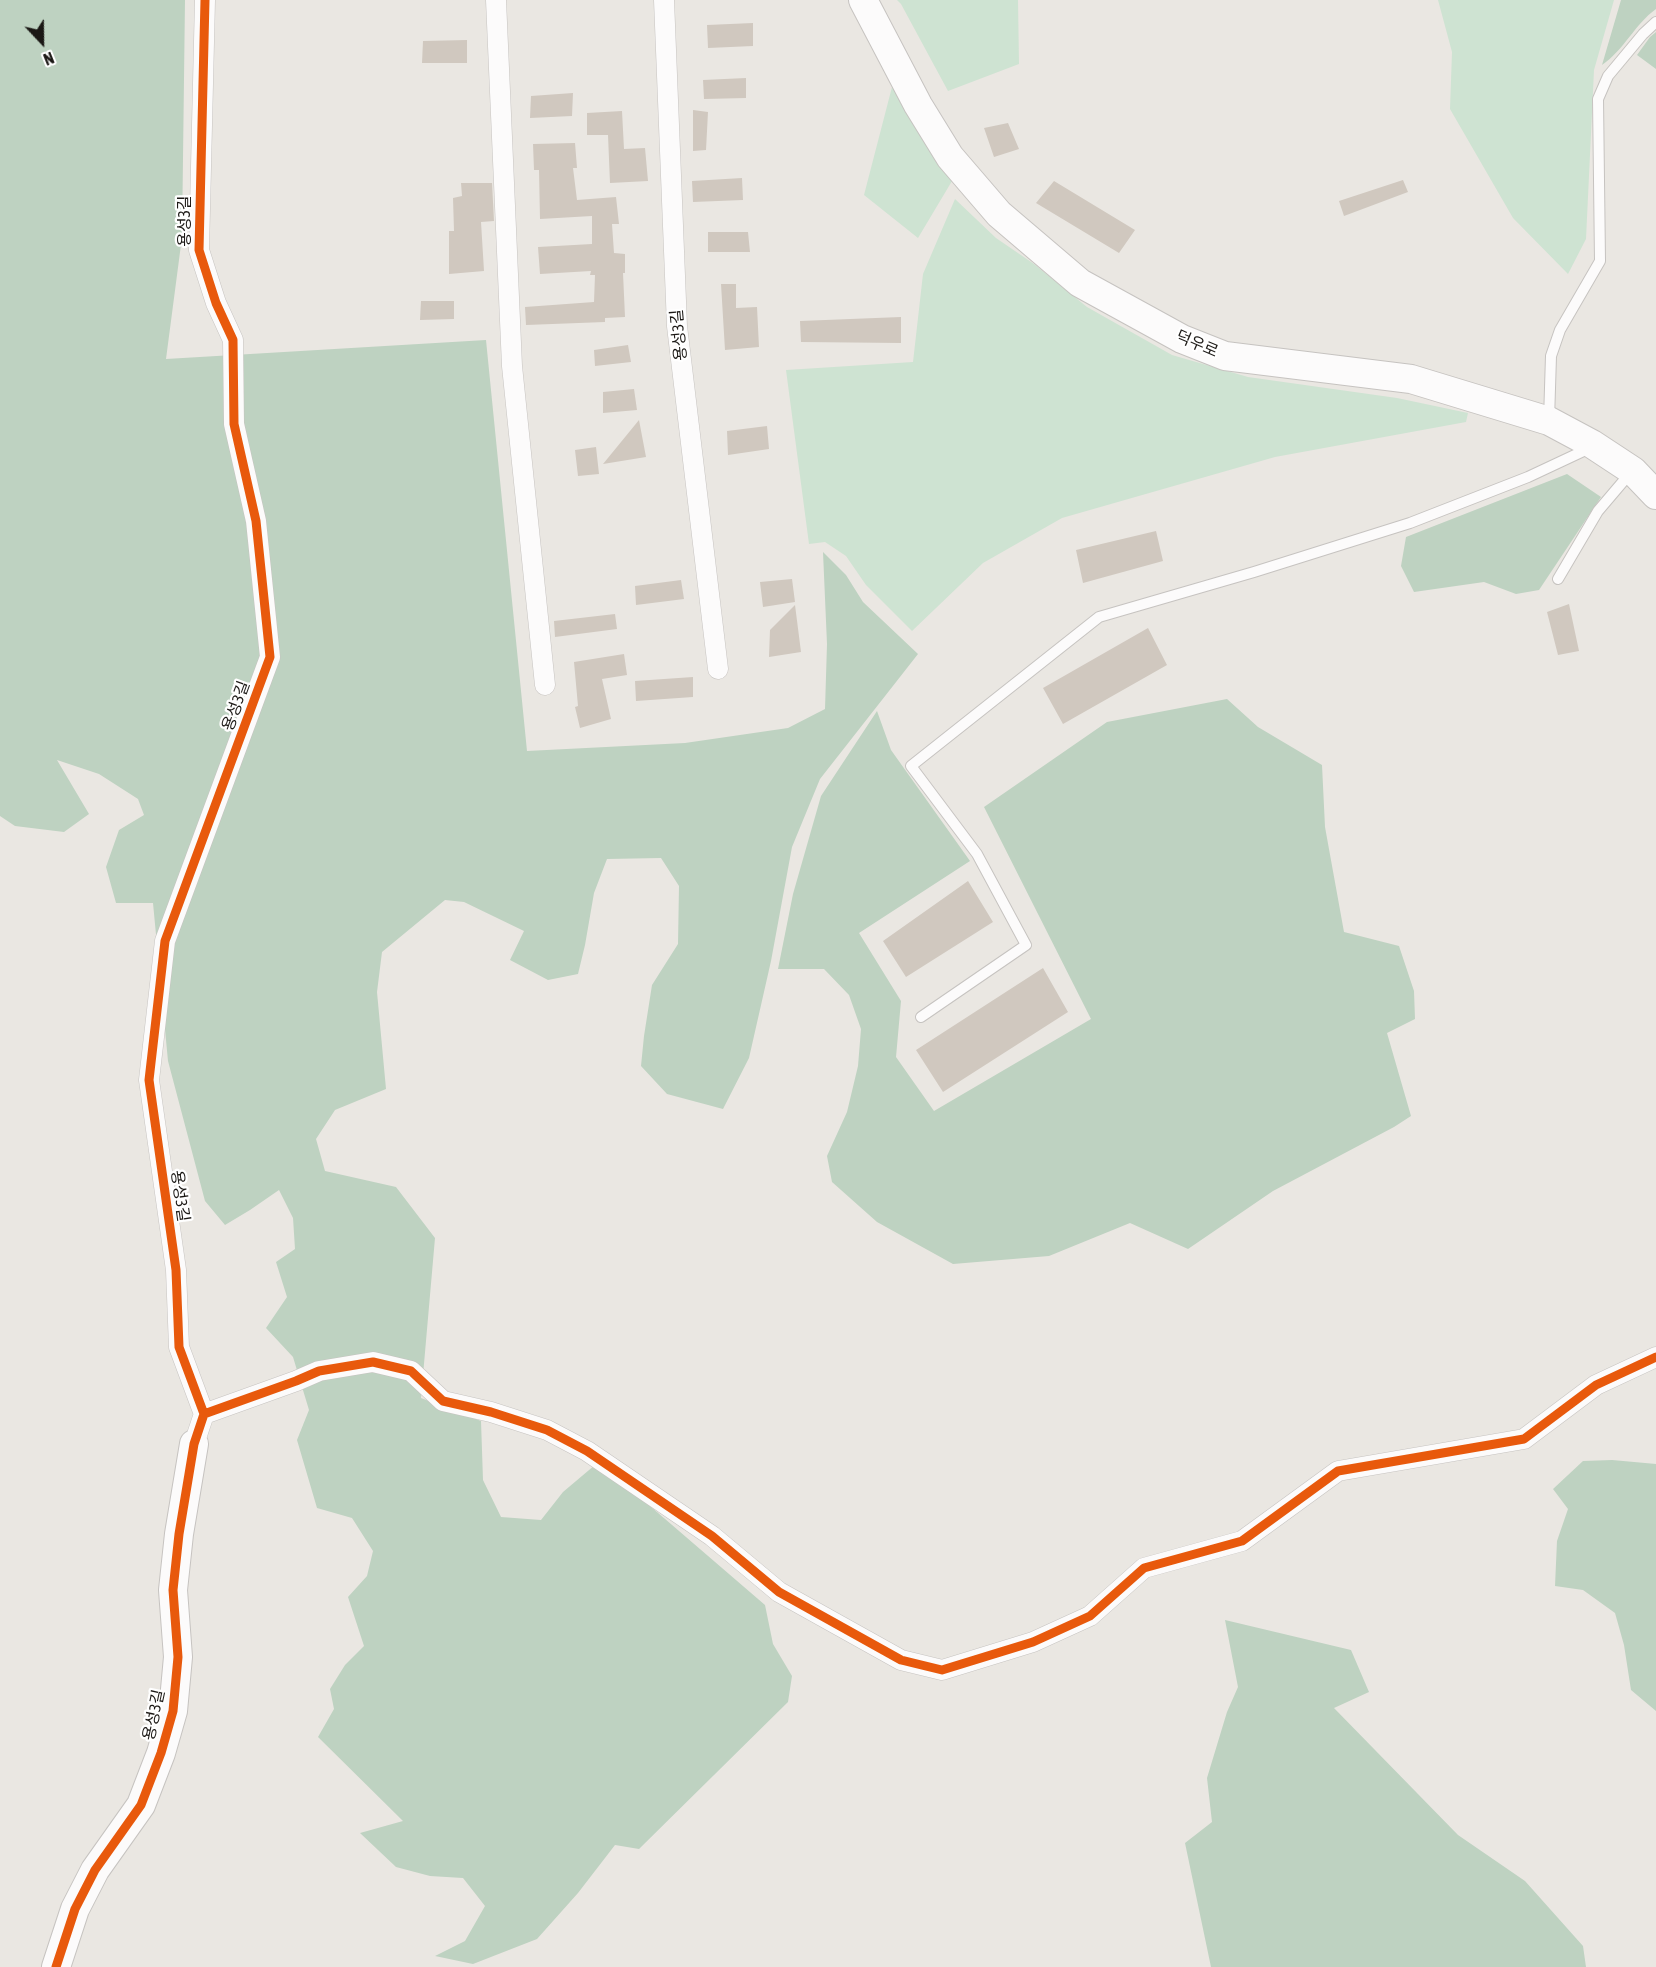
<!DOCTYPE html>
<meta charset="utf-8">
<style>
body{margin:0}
#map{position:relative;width:1656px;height:1967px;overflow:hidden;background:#eae7e2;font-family:"Asap Condensed",sans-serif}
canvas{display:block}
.north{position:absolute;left:12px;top:12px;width:60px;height:60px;-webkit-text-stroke:4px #fff;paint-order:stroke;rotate:158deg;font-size:16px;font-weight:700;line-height:24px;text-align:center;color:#1b1815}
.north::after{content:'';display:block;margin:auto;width:21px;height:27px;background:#1b1815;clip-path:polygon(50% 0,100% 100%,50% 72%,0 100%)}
</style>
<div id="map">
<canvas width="1656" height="1967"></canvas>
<div class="north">N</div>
</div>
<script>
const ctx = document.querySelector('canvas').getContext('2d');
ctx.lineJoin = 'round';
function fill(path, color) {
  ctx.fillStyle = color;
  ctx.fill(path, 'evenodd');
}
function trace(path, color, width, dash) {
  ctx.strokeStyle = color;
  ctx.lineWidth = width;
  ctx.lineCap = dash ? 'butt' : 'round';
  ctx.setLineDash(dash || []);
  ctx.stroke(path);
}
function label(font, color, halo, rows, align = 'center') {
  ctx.font = font + ' "Asap Condensed","Noto Sans KR",sans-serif';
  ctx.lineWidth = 4.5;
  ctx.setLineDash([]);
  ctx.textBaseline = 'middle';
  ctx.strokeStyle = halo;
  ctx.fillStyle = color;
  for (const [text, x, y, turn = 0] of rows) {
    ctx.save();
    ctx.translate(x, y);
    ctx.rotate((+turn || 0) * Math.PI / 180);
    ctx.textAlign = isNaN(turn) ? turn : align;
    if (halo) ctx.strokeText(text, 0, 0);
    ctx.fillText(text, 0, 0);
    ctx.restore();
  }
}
fill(new Path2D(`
 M897,0H1018L1019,64L948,91L901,4Z
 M1438,0H1614L1594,70L1586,239L1568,274L1513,218L1450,109L1452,52Z
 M892,87L952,181L918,238L864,195Z
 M955,199L996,238L1034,264L1087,307L1172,355L1248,377L1397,398L1468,413L1466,422L1275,457L1062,518L983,563L912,631L866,585L846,556L825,542L809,544L786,370L913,362L923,274Z`), '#cee3d2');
fill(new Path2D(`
 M0,0H185L182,237L166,359L486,340L527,751L685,743L788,728L825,709L827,644L823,552L846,575L863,602L918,654L820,779L792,847L771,961L749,1058L723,1109L667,1094L641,1066L644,1036L652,985L678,944L679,886L661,858L607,859L594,893L585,945L578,974L548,980L510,960L524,931L464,902L445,900L382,952L377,992L386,1089L335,1110L316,1139L325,1171L396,1187L435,1238L421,1398L481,1421L483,1480L501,1517L541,1520L563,1492L595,1465L643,1500L765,1605L773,1644L792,1676L788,1702L639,1849L615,1845L578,1893L537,1939L473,1964L435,1956L465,1941L485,1906L463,1878L430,1876L396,1867L360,1833L403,1821L318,1737L334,1709L330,1689L345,1665L364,1646L348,1597L367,1576L373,1551L352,1518L317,1508L297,1440L309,1410L293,1357L266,1328L287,1297L276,1262L295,1249L293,1218L279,1190L250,1210L225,1225L205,1201L168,1061L153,903H116L106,867L119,830L144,815L138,799L99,774L57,760L89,814L64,832L15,826L0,816Z
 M1621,0H1656V9C1635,24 1624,50 1602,65Z
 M1656,32V69L1637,55L1650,37Z
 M1567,474L1601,497L1539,590L1516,594L1484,582L1414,592L1401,566L1406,537Z
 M1227,699L1258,727L1322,765L1325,827L1344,932L1399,946L1414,991L1415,1019L1387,1033L1411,1116L1394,1127L1273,1191L1188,1249L1130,1223L1049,1256L953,1264L877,1222L832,1182L827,1156L847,1112L858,1066L861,1029L849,995L824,969H778L793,894L821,796L877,711L891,750L970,861L859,933L901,1001L896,1057L934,1111L1091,1019L984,807L1107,722Z
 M1612,1460L1656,1464V1711L1631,1690L1624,1645L1615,1613L1583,1590L1555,1586L1557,1541L1568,1509L1553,1489L1583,1461Z
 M1225,1620L1351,1650L1369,1692L1334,1708L1458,1835L1525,1881L1583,1946L1586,1967H1211L1185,1843L1212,1822L1207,1778L1227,1712L1238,1687Z`), '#bed2c1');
fill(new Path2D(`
 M753,23V46L708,48L707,25Z
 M467,40V63H422L423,41Z
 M746,78V98L704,99L703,80Z
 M573,93L572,116L530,118L531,96Z
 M693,110L708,112L706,150L693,151Z
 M622,111L624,149L645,148L648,181L610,183L608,135H587V113Z
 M1008,123L1019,149L994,157L984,128Z
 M575,143L577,168H573L577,200L616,197L619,224H612L614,253L625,254V273H623L625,317L605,318V322L526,325L525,307L594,302L595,275H590L591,271L540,274L538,247L592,244V216L540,219L539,170H534L533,144Z
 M742,178L743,200L693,202L692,181Z
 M1403,180L1408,192L1344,216L1339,201Z
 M1054,181L1135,230L1119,253L1036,203Z
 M461,183H492L494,221L481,222L484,271L449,274V231H454L453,198L462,196Z
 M708,232H748L750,252H708Z
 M721,284H736V308L757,307L759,347L725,350Z
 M421,301H454V319L420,320Z
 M901,317V343L801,342L800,321Z
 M628,345L631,362L595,366L594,350Z
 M634,389L637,410L603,413V392Z
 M639,420L646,457L603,464Z
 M767,426L769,449L728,455L727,431Z
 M596,447L599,474L578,476L575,450Z
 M1156,531L1163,561L1083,583L1076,550Z
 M792,579L795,602L763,607L760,582Z
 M681,580L684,599L636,605L635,586Z
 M1569,604L1579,651L1558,655L1547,612Z
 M795,605L801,652L769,657L770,630Z
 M615,614L617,629L555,637L554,621Z
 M1148,628L1167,665L1063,724L1043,688Z
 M624,654L627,675L602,679L611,719L580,728L575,707L578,706L574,662Z
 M693,677V697L636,701L635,681Z
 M968,881L993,922L906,977L883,941Z
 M1043,968L1068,1012L943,1092L916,1050Z`), '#d0c8bf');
const lane = new Path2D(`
 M1549,420L1551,356L1560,330L1600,261L1598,99L1608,76L1643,34L1656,22
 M1558,579L1598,511L1632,471
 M921,1017L1026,945L977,854L911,766L1099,617L1254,572L1410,523L1528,477L1592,447`);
const street = new Path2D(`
 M496,0L512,366L545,685
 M664,0L677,326L718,669
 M204,1414L179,1347L176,1270L149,1080L165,941L270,657L256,521L234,424L233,340L216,303L199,250L205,0
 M194,1444L204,1414L296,1381L319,1371L373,1362L411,1371L443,1401L491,1412L547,1430L587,1451L712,1536L779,1592L901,1660L942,1670L1033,1642L1090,1616L1144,1568L1242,1541L1338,1471L1524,1439L1596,1385L1656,1357`);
const secondary = new Path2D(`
 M863,0L918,105L950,157L999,214L1080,283L1182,339L1225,356L1411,379L1549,421L1592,444L1633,471L1656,495
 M56,1967L75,1909L95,1870L141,1805L161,1753L173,1711L178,1657L173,1590L179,1534L194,1444`);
trace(lane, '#c6c3c0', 12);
trace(street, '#c6c3c0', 21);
trace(secondary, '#c6c3c0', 30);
trace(lane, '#fcfbfb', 10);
trace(street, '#fcfbfb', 20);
trace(secondary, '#fcfbfb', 28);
trace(new Path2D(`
 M204,1414L179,1347L176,1270L149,1080L165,941L270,657L256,521L234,424L233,340L216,303L199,250L205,0
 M56,1967L75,1909L95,1870L141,1805L161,1753L173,1711L178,1657L173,1590L179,1534L194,1444L204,1414L296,1381L319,1371L373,1362L411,1371L443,1401L491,1412L547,1430L587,1451L712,1536L779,1592L901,1660L942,1670L1033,1642L1090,1616L1144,1568L1242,1541L1338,1471L1524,1439L1596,1385L1656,1357`), '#e8590c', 9);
label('16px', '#1b1815', '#fff', [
 ["용성3길",185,221,-90],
 ["용성3길",679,335,-95],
 ["덕우로",1197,344,23],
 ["용성3길",236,706,-70],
 ["용성3길",180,1196,82],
 ["용성3길",154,1715,-78]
]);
</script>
